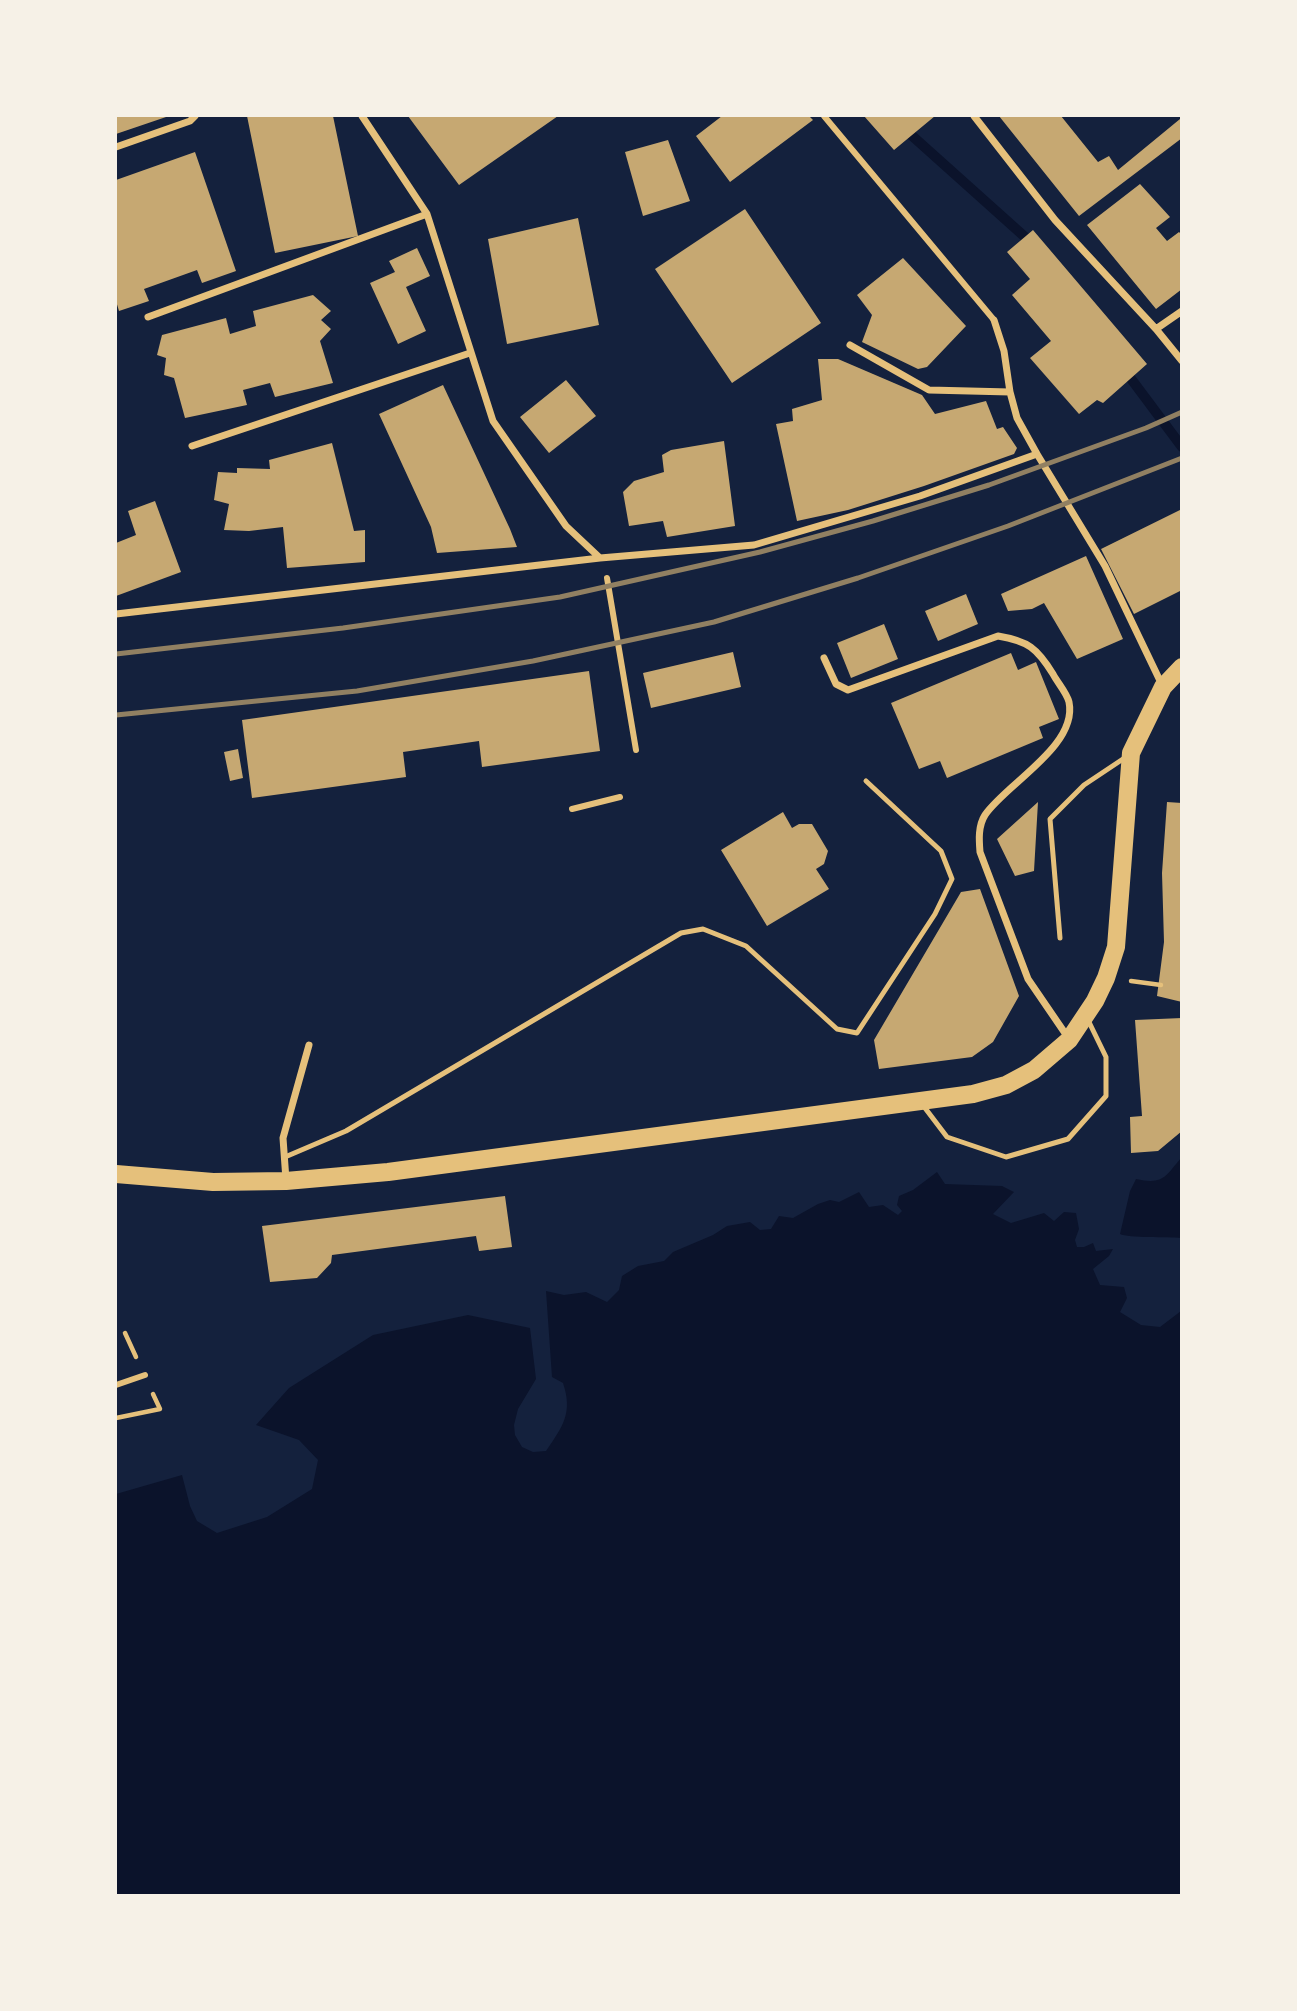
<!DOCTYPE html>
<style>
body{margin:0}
#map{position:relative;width:1297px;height:2011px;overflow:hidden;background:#14213d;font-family:Overpass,sans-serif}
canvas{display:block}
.frame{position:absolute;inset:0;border:117px solid #f6f1e7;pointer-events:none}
</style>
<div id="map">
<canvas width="1297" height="2011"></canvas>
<div class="frame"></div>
</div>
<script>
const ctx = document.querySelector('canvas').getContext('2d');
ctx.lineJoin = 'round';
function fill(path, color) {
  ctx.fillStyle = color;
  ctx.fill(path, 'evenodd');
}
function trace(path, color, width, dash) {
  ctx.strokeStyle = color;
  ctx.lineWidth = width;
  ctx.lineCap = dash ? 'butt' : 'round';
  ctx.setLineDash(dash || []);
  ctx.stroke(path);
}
fill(new Path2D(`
 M1181,1158V1238C1169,1237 1128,1238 1120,1234L1130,1191L1136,1179C1163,1185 1165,1177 1181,1158Z
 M937,1172L945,1184L1002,1186L1014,1192L993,1214L1011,1223L1044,1213L1054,1221L1064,1212L1076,1213L1079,1229L1075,1240L1077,1247H1084L1093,1243L1096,1251L1113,1249L1109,1256L1093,1269L1100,1285L1124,1287L1127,1298L1120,1312L1141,1325L1160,1327L1181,1311V1895H116V1494L182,1475L190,1506L197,1521L217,1533L267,1517L312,1489L318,1460L299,1440L256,1425L289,1388L373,1335L468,1315L530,1328L536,1379L518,1409L514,1425L515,1435L522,1447L533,1452L546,1451C563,1426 573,1413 563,1383L552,1377L546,1291L564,1295L586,1292L607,1302L619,1290L622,1276L638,1266L664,1261L673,1252L713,1235L727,1226L750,1222L760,1230L771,1229L779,1216L793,1218L818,1204L830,1200L839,1202L859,1192L869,1207L883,1205L898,1215L902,1211L897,1205L899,1196L913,1190Z`), '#0b132b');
trace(new Path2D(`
 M890,116L1025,237L1032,246
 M1123,368L1182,447`), '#0b132b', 10);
fill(new Path2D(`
 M116,116H169L116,134Z
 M247,116H333L358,236L275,253Z
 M408,116H558L459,185Z
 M722,116H809L813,120L730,182L696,136Z
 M864,116H935L894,150Z
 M999,116H1061L1098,162L1109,156L1118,170L1180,119L1182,138L1079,216Z
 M668,140L690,201L643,216L625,152Z
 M195,152L236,271L202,283L197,270L144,289L149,301L119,311L116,301V180Z
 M1140,184L1170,217L1156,228L1167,241L1179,232L1182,235V289L1156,309L1087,225Z
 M745,209L821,323L732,383L655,269Z
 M578,218L599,325L507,344L488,239Z
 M1033,230L1147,364L1103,403L1097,400L1079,414L1030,358L1051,341L1012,295L1030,279L1007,252Z
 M417,248L430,276L406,287L426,331L398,344L370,283L395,272L389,261Z
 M903,258L966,326L927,367L918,369L862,342L872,315L857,295Z
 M313,295L331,311L321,320L331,329L320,341L333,383L275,397L270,383L243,390L247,405L185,418L174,378L164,375L166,358L157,355L162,335L226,318L230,334L256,326L253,311Z
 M818,359H838L922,395L935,414L986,401L997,429L1003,427L1017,448L1014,454L924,486L848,510L797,521L776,424L793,421L792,409L822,400Z
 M566,380L596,416L549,453L520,417Z
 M443,385L510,529L517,547L437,553L431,527L379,414Z
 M724,441L735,526L667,537L663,521L629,526L623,492L634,481L664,472L662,455L671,450Z
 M332,443L354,531L365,530V562L287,568L283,527L249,531L224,530L229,504L214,500L218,472L237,473V468L270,469L269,460Z
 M155,501L181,572L116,596V543L136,535L128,511Z
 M1182,509V590L1134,614L1101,549Z
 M1086,556L1123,639L1077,659L1044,603L1032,609L1008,611L1001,594Z
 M966,594L978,624L938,641L925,611Z
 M884,624L898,659L851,678L837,643Z
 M733,652L741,687L651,708L643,673Z
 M1011,653L1018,670L1036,662L1059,719L1039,727L1043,738L947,778L940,761L919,769L891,703Z
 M589,671L600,751L482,767L479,741L403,752L406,777L252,798L242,720Z
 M238,749L243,778L230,781L224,752Z
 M1038,802L1034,871L1015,876L997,839Z
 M1167,802L1182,803V1002L1157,996L1164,942L1162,873Z
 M783,812L792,828L799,824H812L828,851L824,864L816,869L829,889L767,926L721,850Z
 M980,889L1019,996L993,1042L972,1057L879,1069L874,1040L961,892Z
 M1182,1018V1131L1158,1151L1131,1153L1130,1117L1142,1116L1135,1020Z
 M505,1196L512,1247L479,1251L476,1236L332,1255L331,1263L317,1278L270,1282L262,1226Z`), '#c6a872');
trace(new Path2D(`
 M1131,981L1161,985
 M125,1333L136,1357
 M116,1418L160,1409L153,1394`), '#e5c07b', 4.5);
trace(new Path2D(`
 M1060,938L1050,819L1084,785L1126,757
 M922,1104L947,1137L1006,1157L1068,1139L1106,1096V1057L1088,1020
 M285,1157L346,1131L681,933L703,929L746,946L837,1029L857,1033L935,914L952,879L941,851L866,781`), '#e5c07b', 5);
trace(new Path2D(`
 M824,116L994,320
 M607,578L636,750
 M572,809L620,797
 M116,1385L145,1375`), '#e5c07b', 6);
trace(new Path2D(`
 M362,116L427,214L493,421L566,526L600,558L754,545L920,496L1037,454L1105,566L1163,687
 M974,116L1055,220L1156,329L1182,361
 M116,147L190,121L195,116
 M148,317L427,214
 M994,320L1004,351L1010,392L1017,418L1037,454
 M1156,329L1182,311
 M850,345L929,390L1010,392
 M192,446L470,353
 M116,614L600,558
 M824,658L836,684L848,690L998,636C1028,641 1037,648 1053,674C1057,682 1067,693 1069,702C1078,746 1006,784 985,815C978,826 979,840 980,852L1028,979L1069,1039
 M286,1180L283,1138L309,1045`), '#e5c07b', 7);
trace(new Path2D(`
 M116,1174L213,1182L286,1181L388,1172L973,1094L1006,1085L1034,1070L1069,1040L1095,1001L1106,978L1116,947L1131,753L1163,687L1182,667`), '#e5c07b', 18);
trace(new Path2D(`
 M116,654L343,628L560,597L760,552L873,521L989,485L1146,428L1182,412
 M116,715L357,691L533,661L714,622L858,578L1008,526L1182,458`), '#918062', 5);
</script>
